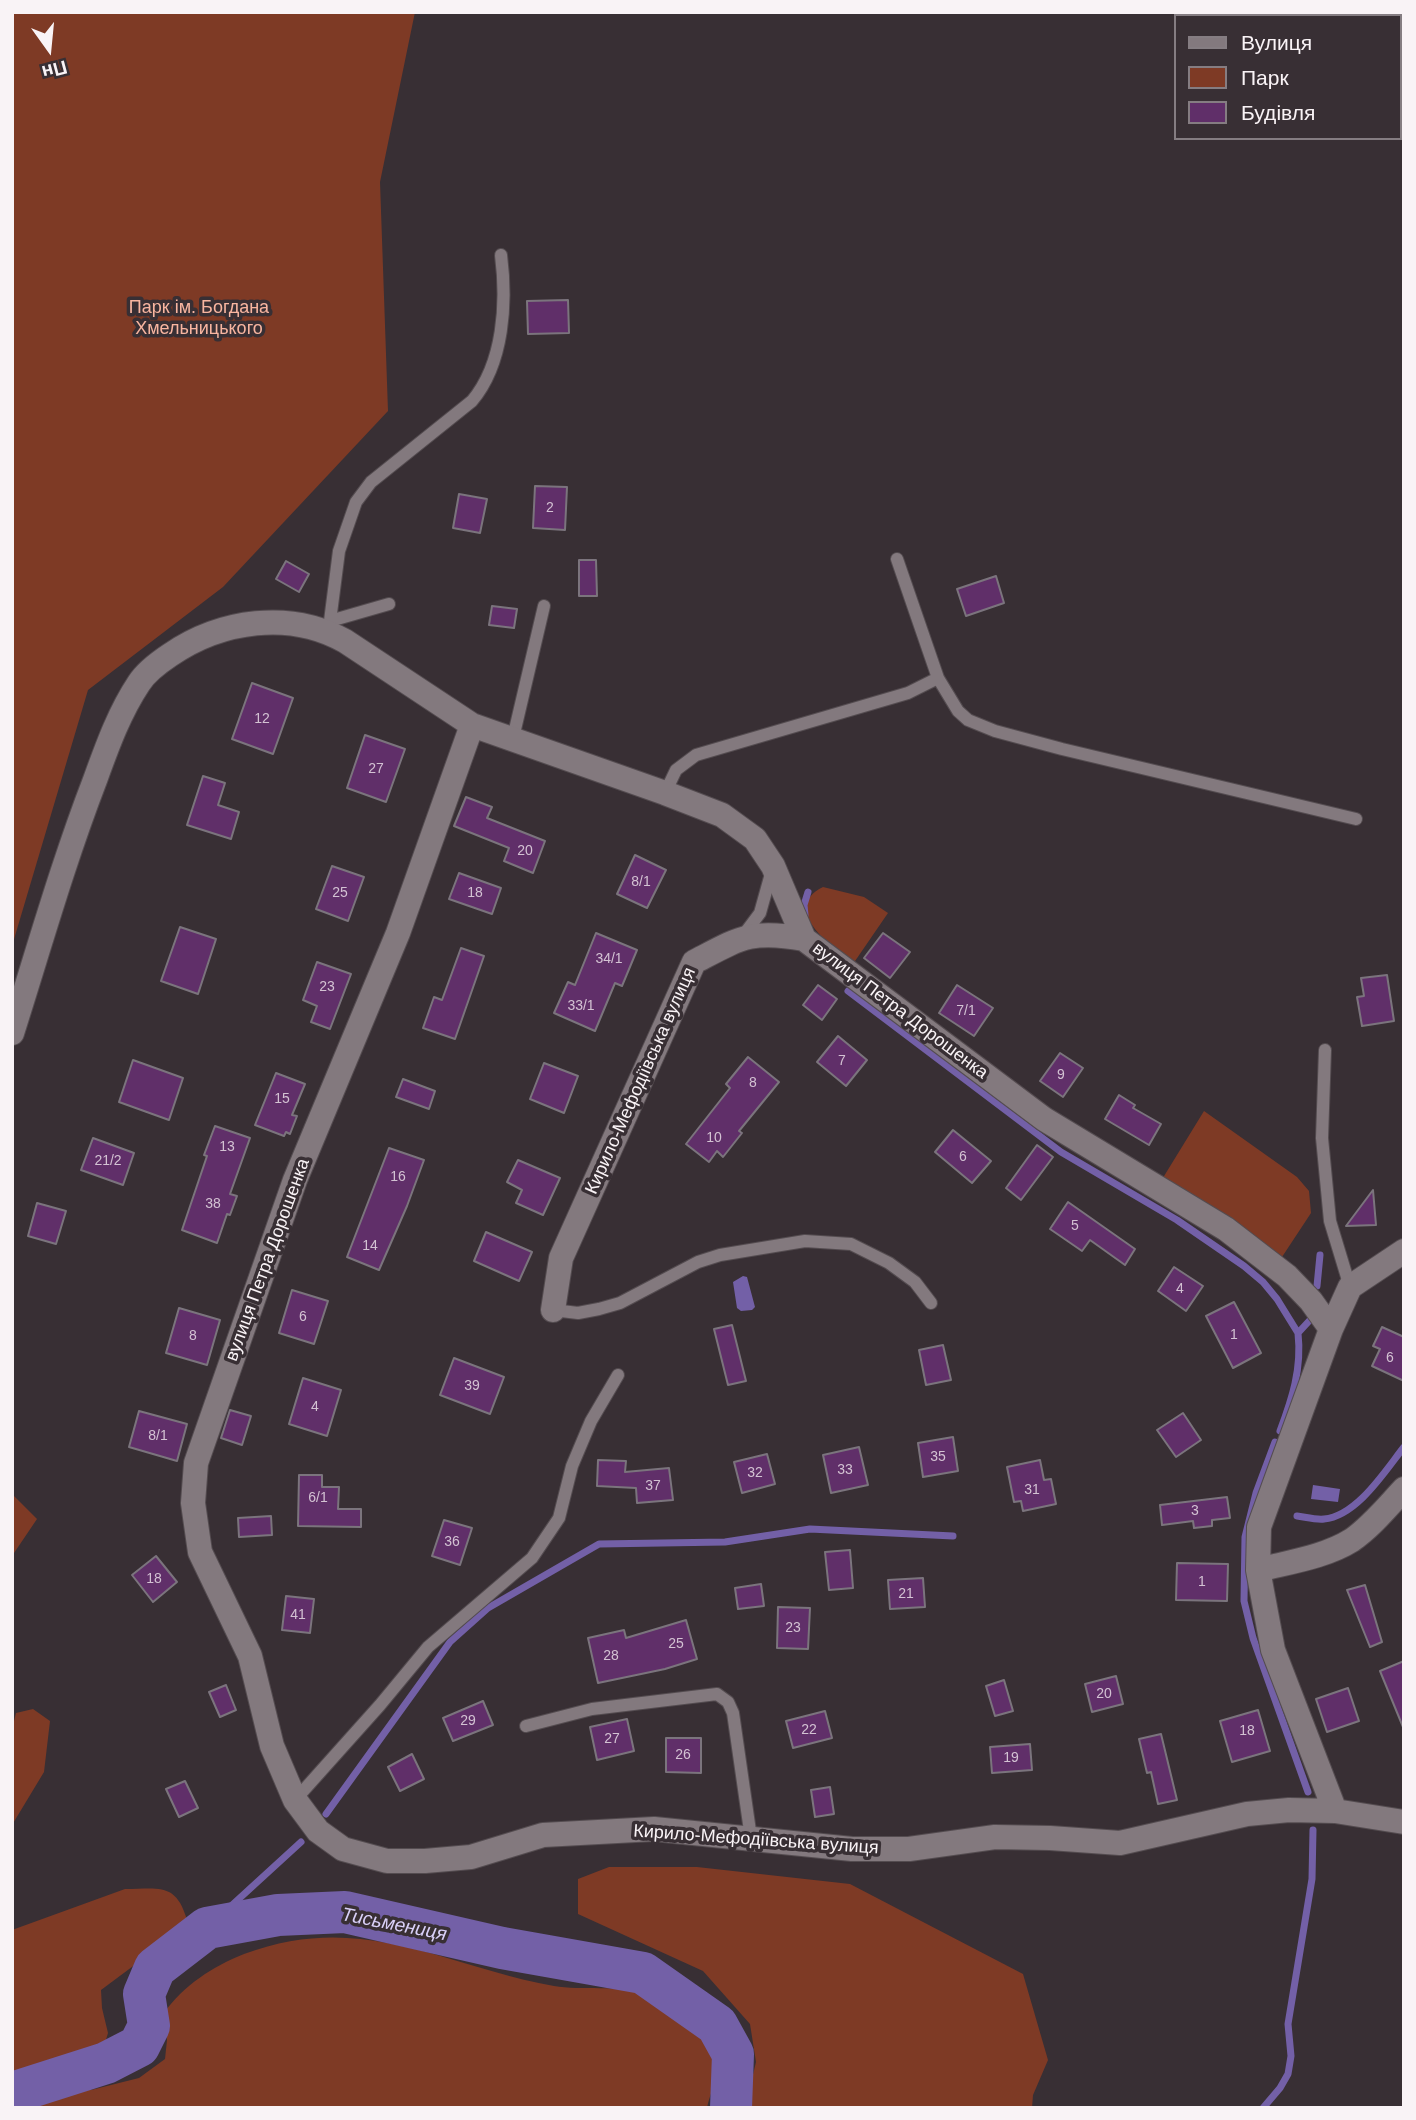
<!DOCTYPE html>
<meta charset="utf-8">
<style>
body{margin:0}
#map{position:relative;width:1416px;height:2120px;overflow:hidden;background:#382f34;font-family:Helvetica,sans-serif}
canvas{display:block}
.frame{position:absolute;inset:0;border:14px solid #f9f3f6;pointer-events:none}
.legend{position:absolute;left:1174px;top:14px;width:228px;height:126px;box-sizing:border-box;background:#382f34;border:2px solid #857d82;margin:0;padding:9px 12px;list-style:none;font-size:21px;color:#f9f3f6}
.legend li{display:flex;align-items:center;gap:14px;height:35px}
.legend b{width:35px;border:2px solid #857d82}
.north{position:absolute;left:14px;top:14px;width:70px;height:70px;-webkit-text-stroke:5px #382f34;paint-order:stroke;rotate:165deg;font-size:19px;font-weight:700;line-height:28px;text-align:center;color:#f9f3f6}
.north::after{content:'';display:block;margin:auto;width:24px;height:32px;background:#f9f3f6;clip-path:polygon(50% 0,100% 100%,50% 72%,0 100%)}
</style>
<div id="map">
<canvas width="1416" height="2120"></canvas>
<div class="frame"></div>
<ul class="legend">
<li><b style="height:9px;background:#83797e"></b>Вулиця</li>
<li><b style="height:19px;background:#7e3a25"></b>Парк</li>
<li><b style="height:19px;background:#602f69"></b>Будівля</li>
</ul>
<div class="north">Пн</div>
</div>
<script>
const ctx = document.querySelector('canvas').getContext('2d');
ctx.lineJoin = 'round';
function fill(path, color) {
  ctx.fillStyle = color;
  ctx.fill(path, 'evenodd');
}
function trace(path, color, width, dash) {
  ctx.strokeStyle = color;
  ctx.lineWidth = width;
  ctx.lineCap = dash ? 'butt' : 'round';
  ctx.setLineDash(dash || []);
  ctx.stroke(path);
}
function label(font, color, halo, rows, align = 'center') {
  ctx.font = font + ' Helvetica,sans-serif';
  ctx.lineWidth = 7;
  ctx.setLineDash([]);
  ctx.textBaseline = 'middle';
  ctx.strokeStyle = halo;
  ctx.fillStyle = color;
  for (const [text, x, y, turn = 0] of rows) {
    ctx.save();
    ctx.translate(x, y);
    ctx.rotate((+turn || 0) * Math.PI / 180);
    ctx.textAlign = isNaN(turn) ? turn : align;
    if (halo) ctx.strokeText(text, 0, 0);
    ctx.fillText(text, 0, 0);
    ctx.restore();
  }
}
fill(new Path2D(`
 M12,12H415L380,182L388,411L223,587L88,690L12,946Z
 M823,887L864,897L888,913L853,964C832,946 779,909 823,887Z
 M1204,1111L1297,1177L1309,1191L1311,1213L1282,1257L1161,1181Z
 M12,1494L37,1519L12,1556Z
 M33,1709L50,1721L44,1772L12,1825V1729L16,1713Z
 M609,1867H697L850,1884L1023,1974L1048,2060L1033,2095L1032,2108H745L756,2062L750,2024L703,1971L578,1914V1879Z
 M125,1889C159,1889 176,1882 187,1920L148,1955L101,1990L102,2008L108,2033L91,2090L139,2078L165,2059L167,2040L164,2013C184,1985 212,1967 244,1954C362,1910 441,1965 554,1986C581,1991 619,1984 644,1994C655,1999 666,2007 676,2013C687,2019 702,2027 710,2037C729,2059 712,2084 707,2108H12V1930Z`), '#7e3a25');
fill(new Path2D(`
 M743,1276L747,1277L755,1307L752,1310L741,1311L737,1308L733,1282Z
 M1313,1485L1340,1489L1338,1502L1311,1499Z`), '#7360a7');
trace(new Path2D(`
 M805,915L804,905L808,892
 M848,991L1061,1152L1177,1220L1244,1266L1263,1282L1277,1299L1298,1333
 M1317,1286L1320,1255
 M1280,1431C1292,1399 1302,1369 1298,1333L1310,1320
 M1275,1442L1256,1493L1245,1537L1244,1601L1253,1638L1308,1792
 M1297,1516C1305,1517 1316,1520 1324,1519C1357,1516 1385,1471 1404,1447
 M326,1814L450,1642L488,1608L599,1544L725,1542L810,1529L953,1536
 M207,1928L301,1842
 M1263,2108L1280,2088L1288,2074L1291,2056L1288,2024L1312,1879L1313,1830`), '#7360a7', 7);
trace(new Path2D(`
 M12,2093L106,2063L139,2046L149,2026L144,1994L155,1968L207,1928L278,1915L345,1912L502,1948L643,1973L717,2025L733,2054L731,2108`), '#7360a7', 42);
const building = new Path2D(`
 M568,300L569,333L528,334L527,301Z
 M535,486L567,487L565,530L533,528Z
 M459,494L487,499L480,533L453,528Z
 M579,560H596L597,596H579Z
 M286,561L309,574L299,592L276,579Z
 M996,576L1004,603L966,616L957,589Z
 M492,606L517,609L514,628L489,625Z
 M252,683L293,698L273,754L232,739Z
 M365,735L405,749L386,802L347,788Z
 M203,776L225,783L218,805L239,812L231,839L187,825Z
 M466,797L492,807L487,818L545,841L533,873L504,861L509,848L454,826Z
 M635,855L666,870L647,908L617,894Z
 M332,866L364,877L348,921L316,909Z
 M459,873L501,888L492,914L449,899Z
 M180,927L216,939L198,994L161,981Z
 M596,933L637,950L622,986L615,983L595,1031L554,1013L568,982L575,985Z
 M883,933L910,952L890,978L864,958Z
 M461,948L484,956L455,1039L423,1028L434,997L442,1000Z
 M317,962L351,974L330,1029L311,1022L317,1006L303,1000Z
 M1387,975L1394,1021L1362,1026L1357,997L1364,996L1361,978Z
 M818,985L837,999L822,1020L803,1005Z
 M957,985L993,1008L974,1036L939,1013Z
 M838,1036L867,1060L846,1086L817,1062Z
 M1060,1053L1083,1068L1063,1097L1040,1081Z
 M748,1057L779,1082L739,1131L742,1133L723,1157L717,1151L709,1162L686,1144L730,1088L726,1084Z
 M133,1060L183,1078L169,1120L119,1102Z
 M544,1063L578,1076L564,1113L530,1099Z
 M276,1073L305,1084L292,1115L297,1116L290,1134L286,1132L284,1136L255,1125Z
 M403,1079L435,1091L429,1109L396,1097Z
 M1119,1095L1135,1105L1133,1108L1161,1124L1149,1145L1105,1119Z
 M215,1126L250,1138L230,1194L237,1196L230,1215L227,1214L217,1243L182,1230L207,1156L204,1155Z
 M953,1130L991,1161L972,1183L935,1152Z
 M93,1138L134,1153L123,1185L81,1170Z
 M1037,1145L1053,1157L1021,1200L1006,1188Z
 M389,1148L424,1160L407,1206L379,1270L347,1257Z
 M518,1160L560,1178L543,1215L516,1203L522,1190L507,1182Z
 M1373,1190L1376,1225L1346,1226Z
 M1068,1202L1135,1249L1125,1265L1090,1240L1082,1251L1050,1229Z
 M37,1203L66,1211L56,1244L28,1236Z
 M486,1232L532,1252L519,1281L474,1261Z
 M1174,1267L1203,1286L1186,1311L1158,1291Z
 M292,1290L328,1301L314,1344L279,1333Z
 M1234,1302L1261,1353L1233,1368L1206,1316Z
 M179,1308L220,1320L207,1365L166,1353Z
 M732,1325L746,1381L728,1385L714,1329Z
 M1382,1327L1404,1337V1381L1372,1366L1380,1349L1373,1346Z
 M943,1345L951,1380L926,1385L919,1350Z
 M454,1358L504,1377L490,1414L440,1395Z
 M303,1378L341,1390L327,1436L289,1424Z
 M230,1410L251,1416L242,1445L221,1438Z
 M139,1411L187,1424L177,1461L129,1447Z
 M1183,1413L1201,1440L1176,1457L1157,1430Z
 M953,1437L958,1471L923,1477L918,1443Z
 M859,1447L868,1485L831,1493L823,1455Z
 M767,1454L775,1484L742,1493L734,1462Z
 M598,1460L626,1461L625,1472L669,1468L673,1500L637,1503L636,1488L597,1486Z
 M1040,1460L1044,1480L1051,1479L1056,1504L1023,1511L1021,1501L1014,1502L1007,1467Z
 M299,1475H322V1487H339L338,1509H361V1527L298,1526Z
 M1227,1497L1230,1518L1212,1520V1526L1194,1528L1193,1521L1162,1525L1160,1505Z
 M271,1516L272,1535L239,1537L238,1518Z
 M444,1520L472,1528L460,1565L432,1556Z
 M850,1550L853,1588L829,1590L825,1552Z
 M156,1556L177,1582L153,1602L132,1575Z
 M1177,1563L1228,1564L1227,1601L1176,1600Z
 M923,1578L925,1607L890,1609L888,1580Z
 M761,1584L764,1606L738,1609L735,1588Z
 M1365,1585L1382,1642L1370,1647L1347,1590Z
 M286,1596L314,1599L310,1633L282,1630Z
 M778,1607L810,1608L808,1649L777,1648Z
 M686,1620L697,1659L665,1669L598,1683L588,1638L624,1630L626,1638Z
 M1404,1661V1727H1403L1380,1671Z
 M1116,1676L1123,1704L1092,1712L1085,1684Z
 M1004,1680L1013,1711L995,1716L986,1686Z
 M226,1685L236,1710L220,1717L209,1692Z
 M1348,1688L1359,1721L1327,1732L1316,1699Z
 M483,1701L493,1725L453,1741L443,1718Z
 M1258,1710L1270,1751L1232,1762L1220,1721Z
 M825,1711L832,1738L793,1748L786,1721Z
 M627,1719L634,1751L597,1760L590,1727Z
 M1161,1734L1177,1800L1158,1804L1151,1772L1147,1773L1139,1739Z
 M666,1738H701V1773L666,1772Z
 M1030,1744L1032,1770L992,1773L990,1747Z
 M412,1754L424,1779L400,1791L388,1767Z
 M185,1781L198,1808L179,1817L166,1789Z
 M830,1787L834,1814L815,1817L811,1790Z`);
fill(building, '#602f69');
trace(building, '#7b747d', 2);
const service = new Path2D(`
 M897,559L938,678L958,711L968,720L995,731L1062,749L1356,819
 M330,621L389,604
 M327,631L330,621L339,551L356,502L371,482L472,401C504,363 507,302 501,255
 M513,738L544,606
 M665,793L676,770L696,755L908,693L938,678
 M742,937L760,913L772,870
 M1325,1050L1322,1138L1330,1221L1350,1287
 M553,1310L578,1313L599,1309L620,1303L698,1262L720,1255L805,1241L851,1244L889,1263L915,1282L931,1303
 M526,1726L592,1709L717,1694L728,1702L733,1713L751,1838
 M295,1800L380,1705L428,1647L532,1558L559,1518L572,1466L591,1421L618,1375`);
const minor = new Path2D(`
 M472,725L398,933L295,1180L196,1463L193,1503L200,1552L250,1656L272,1746L295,1800L318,1831L343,1849L387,1861H425L471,1857L543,1835L654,1829L852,1849H909L995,1837L1050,1838L1120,1843L1247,1814L1289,1810L1335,1811L1404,1822
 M12,1033C39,948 63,863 95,780C107,747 119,713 139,683C146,672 158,663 170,655C221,620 290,610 345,641L472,725L665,793L722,815L755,839L773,866L804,939L1044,1119L1226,1229L1287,1276L1311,1301L1331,1329
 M553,1310L561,1258L694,962C740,938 751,929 804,939
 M1258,1570C1289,1562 1325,1557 1352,1540C1372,1526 1388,1506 1404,1489
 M1335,1811L1273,1650L1258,1570L1259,1527L1331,1329L1350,1287L1404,1251`);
trace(service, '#544c50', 14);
trace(minor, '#544c50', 26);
trace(service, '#83797e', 12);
trace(minor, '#83797e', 24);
label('14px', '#d3c2d3', null, [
 ["2",550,508],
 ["12",262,719],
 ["27",376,769],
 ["20",525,851],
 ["8/1",641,882],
 ["25",340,893],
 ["18",475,893],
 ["34/1",609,959],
 ["23",327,987],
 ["33/1",581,1006],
 ["7/1",966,1011],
 ["7",842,1061],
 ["9",1061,1075],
 ["8",753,1083],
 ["15",282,1099],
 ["10",714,1138],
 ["13",227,1147],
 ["6",963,1157],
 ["21/2",108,1161],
 ["16",398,1177],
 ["38",213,1204],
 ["5",1075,1226],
 ["14",370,1246],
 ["4",1180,1289],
 ["6",303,1317],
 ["1",1234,1335],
 ["8",193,1336],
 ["6",1390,1358],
 ["39",472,1386],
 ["4",315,1407],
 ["8/1",158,1436],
 ["35",938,1457],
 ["33",845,1470],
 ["32",755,1473],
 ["37",653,1486],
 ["31",1032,1490],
 ["6/1",318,1498],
 ["3",1195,1511],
 ["36",452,1542],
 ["18",154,1579],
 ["1",1202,1582],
 ["21",906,1594],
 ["41",298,1615],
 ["23",793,1628],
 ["25",676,1644],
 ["28",611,1656],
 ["20",1104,1694],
 ["29",468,1721],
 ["22",809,1730],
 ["18",1247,1731],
 ["27",612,1739],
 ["26",683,1755],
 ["19",1011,1758]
]);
label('18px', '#f8b5a0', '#382f34', [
 ["Парк ім. Богдана",199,308],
 ["Хмельницького",199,329]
]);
label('18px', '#f9f3f6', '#382f34', [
 ["вулиця Петра Дорошенка",900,1011,37],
 ["Кирило-Мефодіївська вулиця",641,1081,-66],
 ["вулиця Петра Дорошенка",268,1260,-70],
 ["Кирило-Мефодіївська вулиця",756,1840,4]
]);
label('italic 19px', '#d9d0f8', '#382f34', [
 ["Тисьмениця",394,1925,11]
]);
</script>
